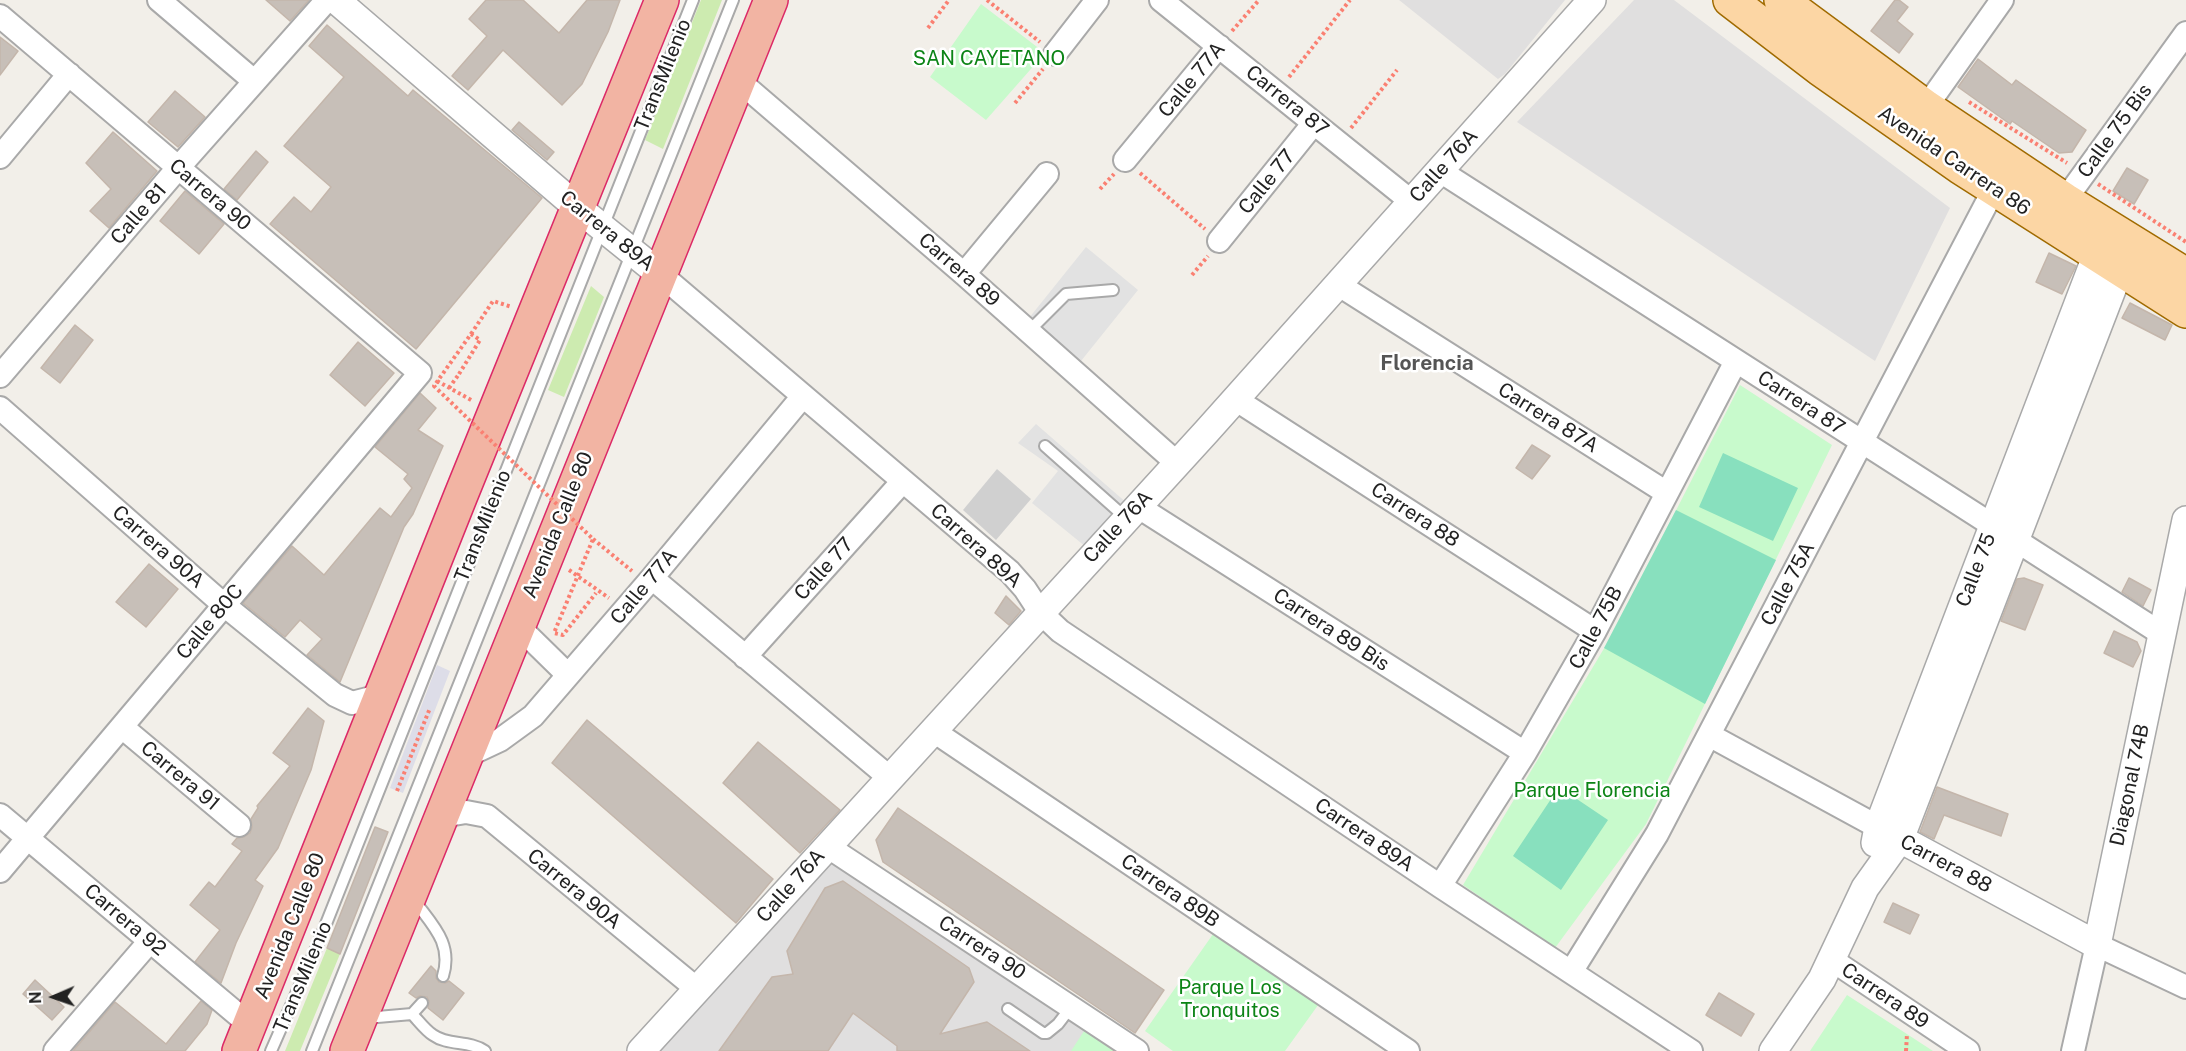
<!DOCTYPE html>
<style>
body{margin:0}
#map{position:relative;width:2186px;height:1051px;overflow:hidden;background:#f2efe9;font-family:"Public Sans",sans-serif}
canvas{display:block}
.north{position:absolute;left:24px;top:967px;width:60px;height:60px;-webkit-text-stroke:4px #fff;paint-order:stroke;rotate:268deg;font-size:16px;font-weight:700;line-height:24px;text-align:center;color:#222}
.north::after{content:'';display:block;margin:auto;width:21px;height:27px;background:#222;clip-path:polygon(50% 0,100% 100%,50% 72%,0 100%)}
</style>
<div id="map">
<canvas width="2186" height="1051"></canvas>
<div class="north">N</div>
</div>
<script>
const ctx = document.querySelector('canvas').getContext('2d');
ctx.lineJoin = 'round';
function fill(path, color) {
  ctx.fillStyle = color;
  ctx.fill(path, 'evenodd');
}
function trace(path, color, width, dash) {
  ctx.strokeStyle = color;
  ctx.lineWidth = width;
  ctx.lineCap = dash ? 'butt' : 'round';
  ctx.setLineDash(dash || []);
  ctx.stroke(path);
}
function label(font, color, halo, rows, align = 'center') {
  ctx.font = font + ' "Public Sans",sans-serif';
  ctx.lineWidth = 5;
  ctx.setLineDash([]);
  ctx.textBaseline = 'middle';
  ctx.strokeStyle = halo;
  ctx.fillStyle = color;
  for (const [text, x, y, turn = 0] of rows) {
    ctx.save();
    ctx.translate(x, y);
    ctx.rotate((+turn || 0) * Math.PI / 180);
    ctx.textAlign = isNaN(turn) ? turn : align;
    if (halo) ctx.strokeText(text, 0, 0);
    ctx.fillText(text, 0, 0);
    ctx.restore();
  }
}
fill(new Path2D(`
 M1399,0H1565L1505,74L1498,79Z
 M1634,0H1674L1950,208L1875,361L1517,122Z
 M829,854L1124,1051H654Z`), '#e0dfdf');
fill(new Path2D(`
 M997,469L1031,499L996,540L963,510Z`), '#d0d0d0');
fill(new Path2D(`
 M701,0H722L663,149L645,140Z
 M591,286L604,297L564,397L548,390Z
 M327,948L340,954L300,1051H285Z`), '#cdebb0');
fill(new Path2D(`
 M981,4L1045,53L986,120L930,77Z
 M1740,385L1832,445L1646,824L1555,948L1463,885L1615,630Z
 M1218,927L1321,1001L1285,1051H1173L1145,1031Z
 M1847,995L1933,1051H1810Z
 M1086,1028L1121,1051H1071Z`), '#c8facc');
fill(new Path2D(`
 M1723,453L1798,488L1773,541L1699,507Z
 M1676,510L1776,560L1705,704L1604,648Z
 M1559,787L1608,820L1561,890L1513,856Z`), '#88e0be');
fill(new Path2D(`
 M1086,247L1138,290L1081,361L1029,318Z
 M1036,424L1128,504L1086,547L1032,503L1058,471L1018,443Z`), '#e2e2e2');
fill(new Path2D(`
 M437,665L450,671L403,793L390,788Z`), '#dddde8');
const building = new Path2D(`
 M266,0H309L290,21Z
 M486,0H523L559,33L587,0H620L608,32L582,84L562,105L503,50L468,90L452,76L487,36L469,19Z
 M1895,0H1899L1908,7L1897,21L1913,34L1899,53L1871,31Z
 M327,25L408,96L413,90L542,198L416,349L270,224L294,197L311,212L331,187L284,146L344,77L309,46Z
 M0,37L18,51L0,75Z
 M1978,59L2012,85L2016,80L2086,130L2072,152L2059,153L2012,121L2010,124L1958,87Z
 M175,91L205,117L178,147L148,122Z
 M519,122L554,152L547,160L512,130Z
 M113,132L157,171L109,228L90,211L111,189L86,163Z
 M256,151L268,162L237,200L224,189Z
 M2127,168L2148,180L2134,204L2113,191Z
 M185,191L224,224L199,254L160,221Z
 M2049,253L2076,266L2062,294L2036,282Z
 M2130,303L2172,325L2165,340L2122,318Z
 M75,325L93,340L60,383L41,368Z
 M358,342L394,373L365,406L330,375Z
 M420,393L436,408L418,430L443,446L413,514L404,527L340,682L307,655L322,639L300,620L285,637L243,603L292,546L324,575L380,508L391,517L412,488L404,479L408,474L375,447Z
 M1532,445L1550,456L1532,479L1516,468Z
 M149,564L178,589L146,627L116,602Z
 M2024,578L2043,585L2025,630L2001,621L2017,579Z
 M2129,578L2151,590L2143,606L2122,592Z
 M1006,596L1021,611L1009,625L995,613Z
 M2114,631L2137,642L2141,651L2133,667L2104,653Z
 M308,708L324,721L311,770L278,848L255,880L263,886L236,943L221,983L195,962L220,930L190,905L209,882L215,887L242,851L232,844L237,838L244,837L250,833L252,827L251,819L258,808L257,806L290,766L273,753Z
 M587,720L773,879L736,923L552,763Z
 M758,742L840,810L800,853L723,783Z
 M1937,787L2008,814L2001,836L1944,815L1934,839L1920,832Z
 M898,808L1164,990L1135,1033L883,862L876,840Z
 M375,827L388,832L340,954L327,948Z
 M843,881L969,968L974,982L940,1034L987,1022L1030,1051H897V1046L853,1013L828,1051H719L772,977L793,974L787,951L825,888Z
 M1893,903L1919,915L1910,934L1884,922Z
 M431,966L436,971V978L439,982L445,983L449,981L464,993L443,1020L428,1008L429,1001L427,997L420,996L416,998L409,993Z
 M35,980L64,1007L52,1020L23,994Z
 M1719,993L1754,1014L1741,1036L1706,1015Z
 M201,1001L212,1010L207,1024L185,1051H73L115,1002L166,1044Z`);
fill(building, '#c7bfb8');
trace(building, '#c4b6ab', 1.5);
const service = new Path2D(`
 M1029,331L1066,294L1113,290
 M1045,446L1126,518
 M414,900C432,925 453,943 443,976
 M1008,1009L1043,1033H1047L1058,1024L1071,1007
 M412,1014C418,1020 425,1030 433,1035C448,1046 469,1040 485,1051
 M366,1018L412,1014L422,1003
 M271,1051L318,944L693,0
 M312,1051L733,0`);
const minor = new Path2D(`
 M159,0L254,81
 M1161,0L1412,202
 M0,16L420,373L0,871
 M1055,54L1097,0
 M738,80L964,274L1177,463
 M1926,107L2002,0
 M0,157L69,74
 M1125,160L1219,46
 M1440,171L2162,634
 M2066,214L2065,200L2186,33
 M1219,241L1314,123
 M660,274L1010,572L1025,589L1040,612L1060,631L1440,886L1691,1051
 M964,274L1047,174
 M1339,285L1667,493
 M0,376L178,168L327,0
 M1235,399L1595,631
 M0,408L224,605L335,695L352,703L383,695
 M1137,506L1525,753
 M652,578L890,778
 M518,626L568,675
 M745,657L903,481
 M122,727L239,825
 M932,730L1408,1051
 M1709,735L1878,827
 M466,756L500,740L533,716L652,578L803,396
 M0,815L250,1025
 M442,816L466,812L487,816L697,989
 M827,846L1137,1051
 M1440,886L1525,753L1595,631L1736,361
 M1832,960L1968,1051
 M1571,972L1657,834L1994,189
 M55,1051L150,941
 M2073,1051L2097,945L2186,987`);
const tertiary = new Path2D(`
 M336,0L578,208L660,274
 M1878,827L2097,945L2186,520
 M1875,843L1878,827L1907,751L2097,254
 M641,1051L1207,431L1592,0
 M1773,1051L1822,979L1865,888L1900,839L2120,269`);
const primary = new Path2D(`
 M1730,0L1820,69L1960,167L2186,311
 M1781,0L1926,107L2065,200L2186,275`);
const trunk = new Path2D(`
 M239,1051L461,495L662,0
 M347,1051L771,0`);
trace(service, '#a9a9a9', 14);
trace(minor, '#a9a9a9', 26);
trace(tertiary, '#a9a9a9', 30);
trace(primary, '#a06b00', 36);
trace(trunk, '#dc2a67', 36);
trace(new Path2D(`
 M987,0L1040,42
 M928,28L949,0
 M1232,31L1259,0
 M1289,77L1350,0
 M1969,102L2067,163
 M1015,103L1043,69
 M1351,128L1397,70
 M1140,173L1205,229
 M2098,184L2186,242
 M1100,189L1114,174
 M1192,275L1208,256
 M471,334L493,301L512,307
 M437,381L473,401
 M449,388L459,374
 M593,539L632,571
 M569,570L609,598
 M397,791L430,708
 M1906,1051L1907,1034`), '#fa8072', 4, [3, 3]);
trace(service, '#fff', 10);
trace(minor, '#fff', 22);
trace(tertiary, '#fff', 27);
trace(primary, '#fcd6a4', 33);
trace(trunk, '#f2b4a3', 33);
trace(new Path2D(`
 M459,374L480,340L471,334L434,386L593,539L554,633L563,635L596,593`), '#fa8072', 4, [3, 3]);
label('20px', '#0c8416', '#fff', [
 ["SAN CAYETANO",989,59],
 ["Parque Florencia",1592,791],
 ["Parque Los",1230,988],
 ["Tronquitos",1230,1011]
]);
label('20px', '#222', '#fff', [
 ["TransMilenio",663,75,-68],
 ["Calle 77A",1192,80,-50],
 ["Carrera 87",1287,101,39],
 ["Calle 75 Bis",2115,131,-54],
 ["Avenida Carrera 86",1954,161,34],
 ["Calle 76A",1444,166,-48],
 ["Calle 77",1267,182,-51],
 ["Carrera 90",210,195,40],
 ["Calle 81",139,214,-49],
 ["Carrera 89A",607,231,39],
 ["Carrera 89",959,270,41],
 ["Carrera 87",1801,403,33],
 ["Carrera 87A",1548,418,32],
 ["Carrera 88",1415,515,33],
 ["Avenida Calle 80",558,525,-68],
 ["TransMilenio",483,526,-68],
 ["Calle 76A",1118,527,-47],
 ["Carrera 89A",976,546,42],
 ["Carrera 90A",158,547,41],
 ["Calle 77",824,569,-48],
 ["Calle 75",1976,570,-69],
 ["Calle 75A",1788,584,-62],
 ["Calle 77A",644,587,-50],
 ["Calle 80C",210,622,-50],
 ["Calle 75B",1596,628,-62],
 ["Carrera 89 Bis",1331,630,33],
 ["Carrera 91",180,776,40],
 ["Diagonal 74B",2130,785,-78],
 ["Carrera 89A",1364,835,34],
 ["Carrera 88",1946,864,28],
 ["Calle 76A",791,886,-48],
 ["Carrera 90A",574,889,39],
 ["Carrera 89B",1170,891,34],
 ["Carrera 92",125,920,40],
 ["Avenida Calle 80",290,926,-68],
 ["Carrera 90",982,948,33],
 ["TransMilenio",303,977,-67],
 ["Carrera 89",1885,996,34]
]);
label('bold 21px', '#555', '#fff', [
 ["Florencia",1427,364]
]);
</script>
